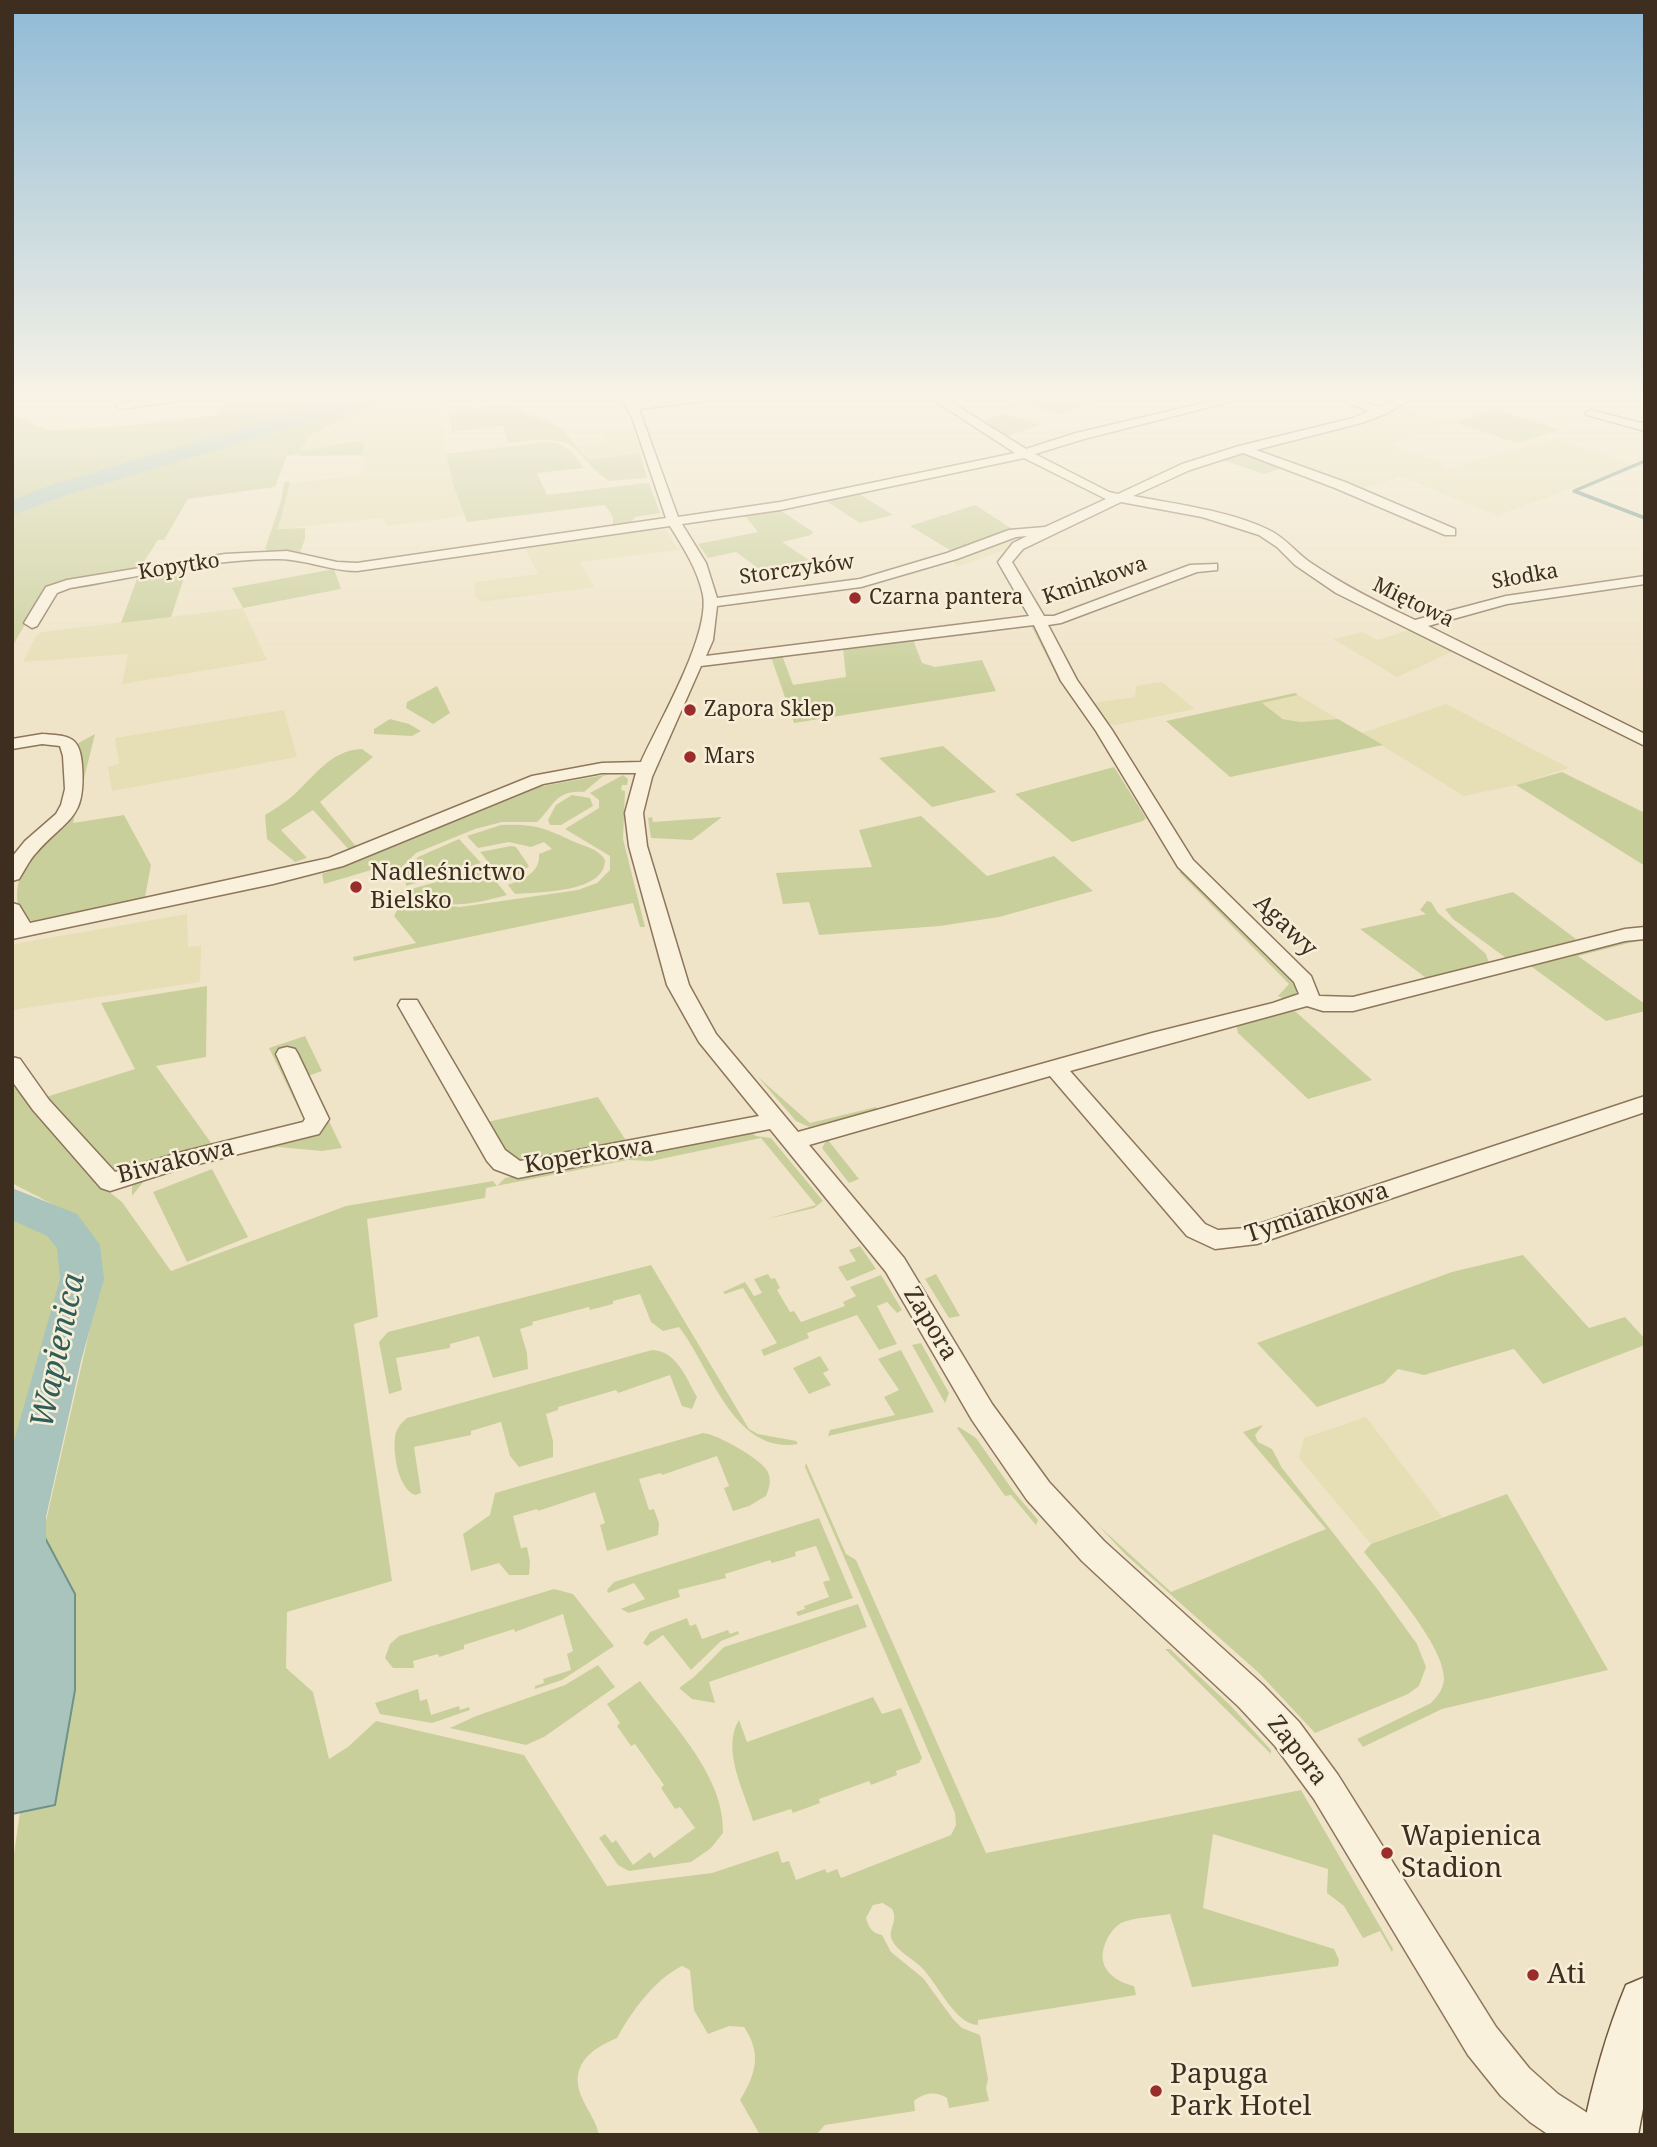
<!DOCTYPE html>
<meta charset="utf-8">
<style>
body{margin:0}
#map{position:relative;width:1657px;height:2147px;overflow:hidden;background:#f0e4c8;font-family:"Noto Serif",serif}
canvas{display:block}
.frame{position:absolute;inset:0;border:14px solid #3d2e20;pointer-events:none}
</style>
<div id="map">
<canvas width="1657" height="2147"></canvas>
<div class="frame"></div>
</div>
<script>
const ctx = document.querySelector('canvas').getContext('2d');
ctx.lineJoin = 'round';
function fill(path, color) {
  ctx.fillStyle = color;
  ctx.fill(path, 'evenodd');
}
function trace(path, color, width, dash) {
  ctx.strokeStyle = color;
  ctx.lineWidth = width;
  ctx.lineCap = dash ? 'butt' : 'round';
  ctx.setLineDash(dash || []);
  ctx.stroke(path);
}
function label(font, color, halo, rows, align = 'center') {
  ctx.font = font + ' "Noto Serif",serif';
  ctx.lineWidth = 5;
  ctx.setLineDash([]);
  ctx.textBaseline = 'middle';
  ctx.strokeStyle = halo;
  ctx.fillStyle = color;
  for (const [text, x, y, turn = 0] of rows) {
    ctx.save();
    ctx.translate(x, y);
    ctx.rotate((+turn || 0) * Math.PI / 180);
    ctx.textAlign = isNaN(turn) ? turn : align;
    if (halo) ctx.strokeText(text, 0, 0);
    ctx.fillText(text, 0, 0);
    ctx.restore();
  }
}
fill(new Path2D(`
 M393,397L443,400L441,413L446,454L464,516L387,526L383,518L278,529L290,483L363,475L364,442L352,440L319,450H300L311,434Z
 M1398,408L1456,423L1389,445L1445,464L1440,466L1446,469L1555,438L1635,465L1497,516L1402,477L1357,490L1252,450L1359,422Z
 M633,429L640,453L588,461L576,446L603,442L602,432Z
 M655,529L666,530L679,550L580,562L594,587L481,602L475,595V582L538,574L524,546Z
 M1019,533L1026,537L1003,551L957,567L952,559Z
 M243,608L267,660L122,684L128,654L23,662L36,636L41,632Z
 M1414,628L1456,650L1397,677L1333,639L1362,632L1378,640Z
 M1162,682L1195,709L1115,725L1106,723L1093,703L1135,697L1136,686Z
 M1298,695L1338,719L1301,722L1283,718L1261,702Z
 M1446,704L1467,715L1569,768L1516,785L1464,796L1362,733Z
 M284,710L297,757L112,791L108,767L119,764L115,738Z
 M187,914L188,947L201,946L200,982L12,1010L14,944Z
 M1366,1417L1442,1517L1371,1544L1299,1458L1304,1438Z`), '#e6deb5');
fill(new Path2D(`
 M234,395H368L263,429L64,486L12,506V415L50,431L132,425L215,415Z
 M385,395H488L489,397L443,400L393,397L311,434L300,450C323,452 342,440 364,442L363,455L301,456L299,454L287,456L275,487L188,499L164,540H158L138,571L45,590L12,647V512L185,456L275,433L365,404Z
 M1031,395H1112L1063,415L1022,404L1006,411L999,410Z
 M505,404L560,427L588,460L640,453L647,478L609,481C594,472 586,458 573,447C557,433 504,445 482,447L508,444L503,426L452,432L449,412Z
 M1492,408L1561,430L1517,443L1456,423Z
 M1002,413L1042,424L1006,437L980,423Z
 M546,442C565,442 573,453 584,468L537,473L547,495L646,483H649L660,513L635,517L630,524L613,530V517L605,505L467,522L453,484L446,454Z
 M1243,452L1287,467L1263,474L1223,460L1214,461Z
 M288,481L290,483L278,529L305,528V539L300,552L314,556L271,553L265,549L281,501L284,483Z
 M861,491L865,493L861,495L893,515L860,523L826,501L795,507L792,510L790,507Z
 M975,505L1014,530L955,553L910,526Z
 M774,509L783,512L813,532L811,535L782,542L812,562L758,568L736,552L708,558L698,544L758,532L743,513Z
 M187,569L171,617L121,623L138,576Z
 M334,569L341,589L243,608L232,588Z
 M1029,623L1038,627L1059,671L1055,672L1031,626L918,639L914,642L922,663L935,667L982,660L996,691L794,723L772,660L765,657L746,660L782,655L793,685L846,677L843,648L806,651Z
 M437,686L450,713L433,724L406,708L407,702Z
 M1295,693L1298,695L1262,703L1283,719L1301,722L1338,719L1383,745L1230,777L1166,721Z
 M390,719L409,724L421,731L412,736L374,734V729Z
 M95,734L73,823L124,815L151,865L145,897L174,890L173,894L35,922C0,911 24,854 44,837C52,831 65,828 71,820C80,805 75,762 75,745Z
 M943,746L996,792L932,807L879,758Z
 M362,749L373,757L320,802L358,849L350,851L313,810L281,830L307,858L295,862L267,839L265,815C273,810 281,805 289,799C313,779 329,750 362,749Z
 M1114,767L1146,818L1143,821L1072,842L1015,794Z
 M1562,772L1645,813V866L1516,785Z
 M615,773L603,776L584,792C554,790 554,807 537,822H502L475,829L416,853L399,870H371L324,884L322,874L532,788Z
 M623,775L628,779L627,785H622L621,790L625,791L623,839L645,927H640L633,903L354,961L353,957L416,943L394,916L399,907L391,896L402,892L409,899L423,904L460,907L578,890L597,883L610,870V856L565,829L599,808V800L590,793Z
 M572,795L590,798L593,806L561,825H550L548,820L556,805Z
 M921,816L987,876L1054,856L1093,891L999,917L940,926L819,935L809,902L783,904L776,873L872,867L859,830Z
 M652,817L653,822L722,817L692,840L651,838L648,818Z
 M501,825C536,823 547,829 577,843C588,847 599,850 605,860C605,893 539,892 515,894L508,885C522,880 541,872 539,854L552,849L544,842L531,847L509,842L478,848L467,836Z
 M459,839L481,863L406,886L405,872L418,857Z
 M511,846L516,847L529,866L517,877L505,882L480,852Z
 M485,868L507,895C479,903 432,914 408,890Z
 M1185,871L1292,976L1298,987L1296,993L1287,1000L1278,996L1289,984L1179,872Z
 M1513,892L1576,939L1570,944L1506,958L1453,919L1445,909Z
 M1427,901L1431,902L1438,913L1486,954L1489,963L1429,980L1360,929L1426,914L1420,910Z
 M1645,936V939L1578,956L1645,1004V1011L1606,1021L1532,967L1526,966Z
 M207,986L206,1057L156,1066L214,1147L123,1171L106,1169L43,1098L135,1069L101,1003Z
 M1290,1010L1296,1012L1372,1080L1308,1099L1238,1033L1236,1024Z
 M305,1036L322,1071L308,1076L310,1118L306,1124L269,1048Z
 M758,1077L810,1123L876,1107L878,1110L809,1127L796,1121Z
 M19,1087L97,1182L122,1202L171,1271L346,1206L493,1181L497,1186L505,1178L752,1133L756,1136L771,1138L823,1201L814,1208L767,1219L816,1205L761,1138L651,1161L628,1160L486,1188L485,1198L367,1219L378,1317L354,1324L392,1581L287,1612L286,1668L313,1692L329,1759L348,1747L376,1721L524,1755L607,1886L712,1873L778,1851L782,1863L789,1861L796,1880L825,1869L827,1873L837,1869L841,1878L951,1835L956,1825L955,1813L805,1467L806,1463L846,1554L856,1560L986,1853L1301,1790L1393,1949L1392,1952L1380,1931L1363,1938L1344,1906L1327,1893L1328,1869L1213,1834L1203,1908L1334,1949L1339,1960L1338,1966L1192,1987L1170,1914C1155,1917 1135,1917 1121,1923C1113,1928 1108,1936 1105,1944C1096,1967 1113,1981 1134,1986L1136,1995L978,2020V2025C955,2025 937,1982 921,1967C913,1959 897,1951 892,1940C887,1930 899,1921 892,1909L883,1903L873,1905L866,1918C869,1928 872,1933 882,1935L891,1952L923,1978L953,2019L962,2028L980,2035L988,2079L986,2088L989,2101L949,2108L947,2098C937,2091 924,2092 914,2101L915,2111L825,2125L816,2135H760L740,2100C756,2074 762,2054 744,2027L729,2026L708,2034L694,2010L690,1970L682,1966C654,1980 632,2011 617,2038C590,2049 567,2067 583,2100C589,2113 596,2121 599,2135H12V1868L20,1812L55,1805L75,1594L43,1534L99,1289C93,1216 71,1215 12,1183V1089Z
 M598,1097L630,1147L531,1165L511,1162L483,1123Z
 M320,1103L342,1148L322,1151L278,1147L179,1166L145,1180L132,1196V1187L135,1180L142,1176L180,1164L313,1131C324,1122 322,1116 316,1105Z
 M902,1116L912,1117L828,1140L859,1179L849,1183L822,1148L826,1141L822,1138Z
 M212,1169L248,1237L187,1262L153,1192Z
 M12,1215C54,1234 61,1239 70,1285L12,1479Z
 M860,1246L876,1269L847,1281L838,1267L856,1261L849,1250Z
 M1523,1255L1589,1328L1625,1317L1645,1339V1345L1543,1384L1514,1349L1424,1375L1398,1369L1384,1383L1317,1407L1257,1343L1452,1272Z
 M651,1265L749,1429L758,1434L796,1441L798,1444C733,1455 711,1368 679,1327L663,1331L651,1322L640,1294L613,1301V1304L590,1310L589,1307L532,1322L533,1325L520,1329L527,1353L528,1369L493,1378L479,1336L450,1344V1348L396,1358L402,1390L389,1394L379,1342L388,1332Z
 M768,1274L771,1279L775,1278L780,1288L777,1290L790,1312L794,1311L801,1322L845,1306L843,1302L856,1296L850,1287L881,1275L902,1310L897,1313L887,1302L877,1306L897,1344L879,1350L857,1315L807,1333L809,1338L764,1356L761,1350L777,1343L743,1288L725,1294L723,1292L745,1282L754,1296L762,1293L754,1279Z
 M936,1274L960,1316L949,1318L925,1279Z
 M921,1343L949,1393L945,1403L912,1345Z
 M652,1350C677,1351 686,1378 697,1397L692,1409L682,1406L670,1375L618,1393L616,1390L558,1407V1410L546,1414L553,1441V1457L519,1467L510,1456L501,1422L471,1431V1435L414,1447L421,1493L415,1495C398,1488 393,1455 395,1437C396,1429 401,1423 407,1418Z
 M901,1350L934,1412L828,1436L830,1430L895,1415L884,1397L899,1390L878,1359Z
 M820,1356L829,1370L823,1373L831,1385L809,1394L793,1368Z
 M1263,1425L1255,1435L1258,1442L1272,1449L1282,1468L1378,1590L1417,1644L1426,1667L1419,1686L1408,1694L1315,1733L1259,1673L1125,1554L1098,1525L1171,1592L1326,1529L1243,1432Z
 M959,1427L976,1438L1014,1492L1038,1520L1036,1525L1011,1495L1005,1496L957,1428Z
 M703,1433C717,1434 757,1457 766,1469C772,1477 770,1487 766,1496L749,1506L733,1511L724,1488L729,1486L717,1456L662,1475L661,1473L639,1479L649,1510L654,1509L659,1523L658,1535L607,1551L600,1525L605,1523L595,1492L538,1511L537,1509L513,1516L521,1548L527,1547L530,1562L529,1575H509L499,1563L471,1571L463,1534L490,1515L495,1493Z
 M1507,1494L1608,1670L1442,1709L1363,1747L1357,1739L1431,1703C1438,1696 1443,1689 1444,1679C1445,1646 1385,1579 1364,1552L1371,1544Z
 M819,1518L853,1598L798,1616L796,1612L805,1609L804,1606L829,1597L823,1582L830,1580L816,1546L795,1552L796,1556L772,1563L770,1560L725,1574L726,1578L678,1590L680,1597L629,1613L621,1609L645,1599L634,1583L608,1593L607,1590L614,1582Z
 M554,1589L573,1594L614,1646L562,1680L535,1689V1686L544,1683L543,1679L571,1670L567,1654L573,1651L563,1614L515,1632L514,1629L464,1645V1649L439,1657L438,1654L413,1661L414,1668H393L385,1658L390,1644L399,1636Z
 M858,1604L867,1627L709,1682L715,1703L692,1699L679,1688L694,1677L724,1647Z
 M687,1618L690,1626L696,1624L702,1639L728,1630L730,1634L738,1631L739,1634L721,1641L691,1670L663,1635L647,1646L643,1643L650,1632Z
 M1165,1649H1170L1230,1705L1271,1750V1754Z
 M598,1665L615,1687L544,1737L526,1745L450,1728L476,1716L565,1685Z
 M640,1681C672,1724 725,1776 723,1833L711,1848L691,1862L629,1871L618,1865L599,1838L605,1834L612,1843L616,1840L633,1865L650,1852L654,1858L695,1828L680,1807L675,1809L661,1788L664,1785L635,1744L631,1746L617,1726L620,1723L607,1704Z
 M418,1689L420,1701L427,1699L431,1715L459,1706L460,1710L469,1707L470,1710L432,1723L380,1714L375,1703Z
 M873,1697L882,1714L901,1708L922,1758L919,1763L896,1771L897,1775L871,1785L869,1781L819,1799L820,1803L793,1813L791,1809L753,1821C744,1791 721,1749 739,1720L747,1742Z`), '#c9cf9b');
const water = new Path2D(`
 M43,1534L75,1594V1690L55,1805L12,1814V1540Z`);
fill(water, '#a9c4bc');
trace(water, '#6f938a', 2);
trace(new Path2D(`
 M1645,461L1574,491L1645,518`), '#6f938a', 3.5);
fill(new Path2D(`
 M355,395H382L380,399L341,413L70,494L12,515V500L54,484Z
 M12,1188L77,1214L100,1245L104,1279L81,1361L46,1517V1592L38,1609L19,1616L12,1613V1448L60,1279L57,1248L47,1236L12,1220Z`), '#a9c4bc');
const street = new Path2D(`
 M175,395H205L199,398L121,409L115,406L121,403Z
 M620,395H632L636,402L700,395H737L731,398L639,409L678,517L780,502L1015,453L926,395H940L1026,449L1076,433L1237,395H1257L1084,439L1035,454L1109,492L1118,494L1182,464L1239,446L1353,418L1369,411L1329,395H1346L1378,407L1405,395H1420L1385,414L1361,423L1256,450L1345,482L1455,529V535H1445L1335,488L1243,453L1190,470L1133,496C1175,504 1231,511 1269,530C1286,538 1296,553 1311,563C1345,586 1379,603 1415,620L1506,596L1645,576V584L1507,604L1428,626L1645,734V746L1336,593L1295,565L1277,547L1259,535L1202,517L1121,502L1023,549L1012,562L1044,616H1054L1190,565L1217,564V570L1197,572L1061,623L1048,625L1077,680L1112,730L1193,860L1311,976L1319,996L1353,997L1625,929L1645,927V939L1625,941L1353,1011H1323L1307,1006L1070,1071L1205,1224L1218,1230L1247,1228L1645,1096V1112L1257,1244L1215,1249L1187,1236L1050,1076L809,1145L904,1258L992,1404L1049,1482L1104,1541L1263,1685L1299,1722L1338,1775L1496,2027L1529,2068L1558,2094L1600,2121L1606,2135H1549L1530,2122L1501,2096L1468,2055L1314,1799L1275,1746L1239,1707L1082,1561L1027,1500L972,1420L886,1272L770,1129L518,1178L494,1169L487,1161L398,1005L401,1000H417L505,1150L520,1161L759,1116L699,1042L667,985L629,846L625,813L636,773H602L543,784L343,866L273,884L12,939V903L19,905L30,923L329,858L532,776L602,763L641,762C659,722 710,636 703,595C698,570 683,547 670,526L357,571C330,571 305,559 278,559C208,559 139,577 70,588L57,593L37,626L32,628L24,623L46,587L67,580L225,554L287,551L337,562L357,563L666,518L632,417ZM1024,458L1106,499L1045,527L1009,530L947,553L860,579L717,598L706,563L682,524L780,510ZM1027,536L1013,543L998,562L1029,616L706,656L713,640L717,606L861,587L957,559L1016,537ZM1034,625L1061,681L1096,731L1178,867L1294,982L1299,994L1273,1003L1152,1033L798,1132L716,1034L689,985L647,846L643,813L652,777L701,666Z
 M1591,410L1645,424V431L1587,415L1585,413Z
 M42,734C68,736 80,735 82,765C86,820 68,817 37,852C29,860 25,870 19,879L12,881V857L25,841L56,814L61,805L65,789L63,756L60,746L42,744L12,749V739Z
 M287,1047L295,1049L298,1054L329,1119L319,1134L182,1168L110,1191L101,1188L33,1110L12,1081V1057L20,1059L49,1100L115,1172L178,1153L303,1122L305,1119L276,1054L279,1049Z`);
const secondary = new Path2D(`
 M1645,1977V2098L1638,2135H1582C1592,2084 1606,2033 1626,1985Z`);
trace(street, '#8d765c', 3);
trace(secondary, '#6f573f', 3);
fill(street, '#faf1dc');
fill(secondary, '#faf1dc');
const sky = ctx.createLinearGradient(0, 0, 0, 696);
sky.addColorStop(0, '#8fbad6');
sky.addColorStop(0.57, '#f8f3e6');
sky.addColorStop(1, '#f8f3e600');
ctx.fillStyle = sky;
ctx.fillRect(0, 0, 1657, 696);
for (const [x, y, r, color] of [
 [855,598,7,"#9e2a2b"],
 [690,710,7,"#9e2a2b"],
 [690,757,7,"#9e2a2b"],
 [356,887,7,"#9e2a2b"],
 [1387,1853,7,"#9e2a2b"],
 [1533,1975,7,"#9e2a2b"],
 [1156,2091,7,"#9e2a2b"]
]) {
  const dot = new Path2D();
  dot.arc(x, y, r, 0, 2 * Math.PI);
  ctx.fillStyle = color;
  ctx.fill(dot);
  trace(dot, '#f7eed8', 2.5);
}
label('21px', '#3d2e20', '#f7eed8', [
 ["Kopytko",179,567,-9],
 ["Storczyków",797,570,-8],
 ["Słodka",1525,577,-10],
 ["Kminkowa",1095,581,-19],
 ["Miętowa",1413,603,26]
]);
label('21px', '#3d2e20', '#f7eed8', [
 ["Czarna pantera",869,598],
 ["Zapora Sklep",704,710],
 ["Mars",704,757]
], 'left');
label('24px', '#3d2e20', '#f7eed8', [
 ["Nadleśnictwo",370,873],
 ["Bielsko",370,901]
], 'left');
label('24px', '#3d2e20', '#f7eed8', [
 ["Agawy",1285,926,44],
 ["Koperkowa",589,1156,-9],
 ["Biwakowa",176,1162,-14],
 ["Tymiankowa",1317,1213,-18],
 ["Zapora",930,1324,59],
 ["Zapora",1297,1751,52]
]);
label('28px', '#3d2e20', '#f7eed8', [
 ["Wapienica",1401,1837],
 ["Stadion",1401,1869],
 ["Ati",1547,1975],
 ["Papuga",1170,2075],
 ["Park Hotel",1170,2107]
], 'left');
label('italic 32px', '#2f5d5a', '#f7eed8', [
 ["Wapienica",59,1351,-78]
]);
</script>
